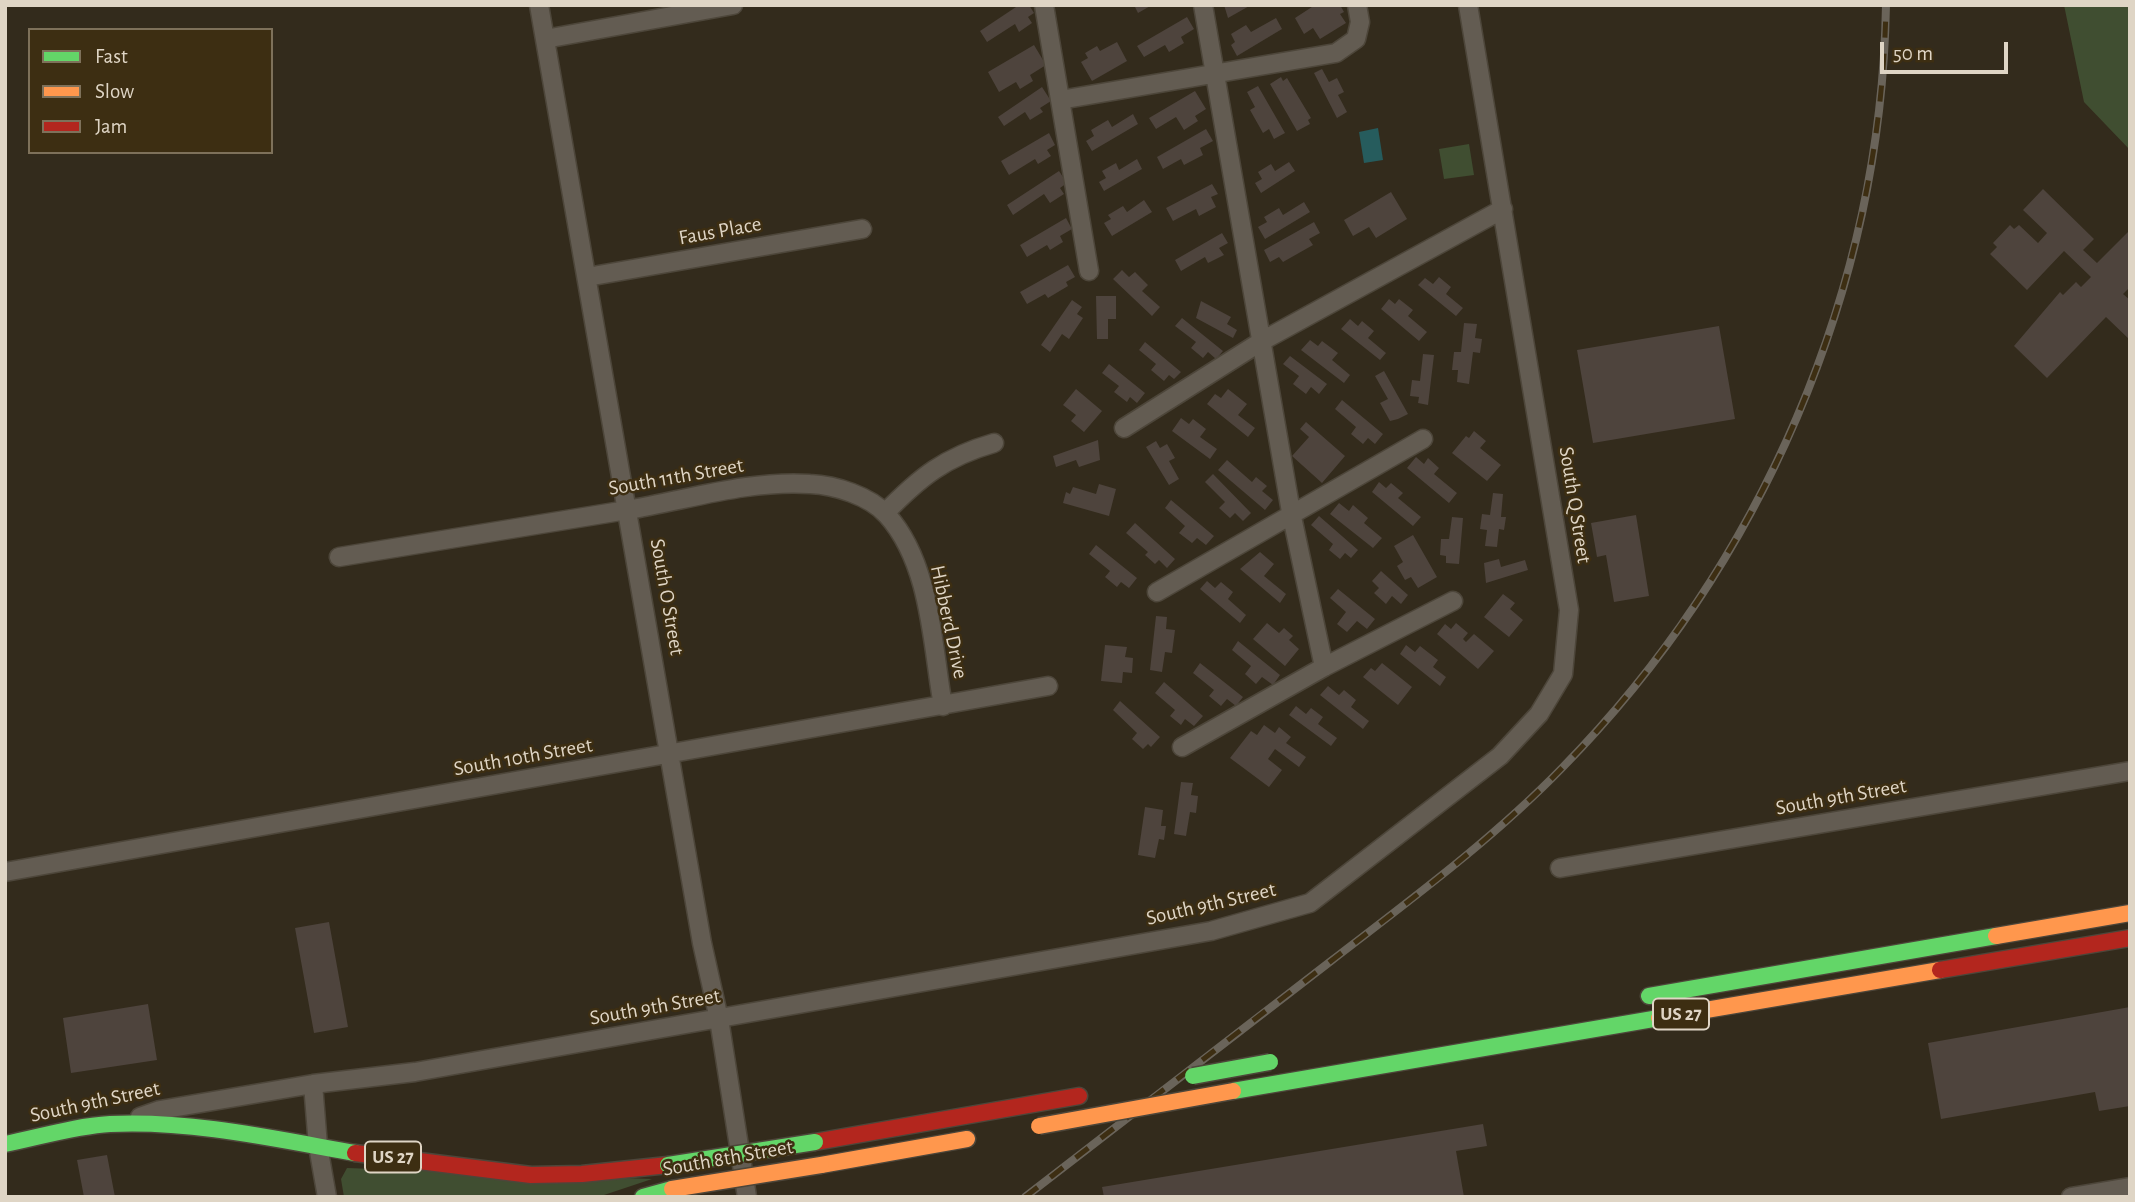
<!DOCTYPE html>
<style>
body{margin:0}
#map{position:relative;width:2135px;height:1202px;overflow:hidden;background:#332b1c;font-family:"Alegreya Sans",sans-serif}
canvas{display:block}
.frame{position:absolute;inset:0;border:7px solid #dfd5c5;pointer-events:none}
.legend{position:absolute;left:28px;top:28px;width:245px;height:126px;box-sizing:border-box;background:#3d2e12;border:2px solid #7e715a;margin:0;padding:9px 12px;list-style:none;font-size:21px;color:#dfd5c5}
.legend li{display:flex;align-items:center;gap:14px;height:35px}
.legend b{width:35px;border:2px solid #7e715a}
.scale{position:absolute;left:1880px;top:42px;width:128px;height:32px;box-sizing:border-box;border:4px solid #dfd5c5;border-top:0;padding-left:9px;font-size:21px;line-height:24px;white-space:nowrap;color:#dfd5c5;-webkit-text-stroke:5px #3d2e12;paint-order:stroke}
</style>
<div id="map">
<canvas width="2135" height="1202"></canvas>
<div class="frame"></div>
<ul class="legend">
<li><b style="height:9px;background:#63d668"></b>Fast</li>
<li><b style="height:9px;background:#ff974d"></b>Slow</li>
<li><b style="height:9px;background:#b3261e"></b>Jam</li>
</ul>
<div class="scale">50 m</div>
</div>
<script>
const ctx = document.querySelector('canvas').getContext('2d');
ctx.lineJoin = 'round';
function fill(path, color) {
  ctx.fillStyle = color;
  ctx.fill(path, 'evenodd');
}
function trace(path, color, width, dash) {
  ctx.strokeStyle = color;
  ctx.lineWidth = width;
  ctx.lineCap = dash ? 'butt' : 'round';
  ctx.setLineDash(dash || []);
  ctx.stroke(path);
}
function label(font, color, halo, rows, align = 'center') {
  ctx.font = font + ' "Alegreya Sans",sans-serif';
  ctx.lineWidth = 5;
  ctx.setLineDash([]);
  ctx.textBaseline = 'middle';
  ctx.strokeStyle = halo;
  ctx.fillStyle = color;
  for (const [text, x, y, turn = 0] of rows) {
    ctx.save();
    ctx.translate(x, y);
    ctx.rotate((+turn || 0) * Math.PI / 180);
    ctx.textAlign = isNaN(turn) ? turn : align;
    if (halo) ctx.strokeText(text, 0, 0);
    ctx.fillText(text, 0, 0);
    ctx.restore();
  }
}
fill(new Path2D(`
 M2064,5H2130V150L2084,102Z
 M1469,144L1474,175L1444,179L1439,149Z
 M347,1168L652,1179L598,1197H344L341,1179Z`), '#404e31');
fill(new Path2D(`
 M1378,128L1383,160L1364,163L1359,132Z`), '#265c5d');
fill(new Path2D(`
 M1019,5H1029L1034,13L1028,17L1032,23L1019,32L1015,24L987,42L980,31Z
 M1134,5H1152L1138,13Z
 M1224,5H1251L1228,18Z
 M1315,5H1340L1344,12L1340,14L1346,23L1320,39L1313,28L1304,34L1295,18Z
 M1187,17L1194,29L1181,37L1184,43L1169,52L1165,45L1144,57L1137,46Z
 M1276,18L1282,29L1237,56L1231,45L1235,42L1231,34L1246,25L1251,32Z
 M1117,42L1127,61L1092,81L1081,62L1088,58L1085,53L1097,46L1100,51Z
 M1034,45L1046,65L1030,75L1033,81L1020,89L1016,82L999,92L988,72Z
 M1322,69L1329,82L1337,78L1344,92L1338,95L1347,112L1337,118L1314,73Z
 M1281,77L1283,81L1287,78L1311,118L1308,120L1310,124L1297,131L1270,84Z
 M1258,86L1285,133L1274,139L1269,129L1263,133L1250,110L1255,107L1247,92Z
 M1042,87L1051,101L1040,108L1043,112L1030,120L1025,112L1004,126L998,117Z
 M1195,91L1206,109L1195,116L1198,121L1184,130L1176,117L1156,129L1149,118Z
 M1133,114L1138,124L1092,151L1086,141L1094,136L1091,130L1108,120L1112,127Z
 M1206,129L1213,141L1200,148L1203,155L1184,165L1181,159L1163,169L1157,157Z
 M1049,133L1055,145L1047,150L1051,156L1038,164L1035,159L1009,175L1001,161Z
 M1137,159L1142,169L1104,191L1099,182L1106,178L1102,171L1116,163L1119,170Z
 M1289,162L1295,171L1261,193L1255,183L1262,179L1258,172L1271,164L1275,171Z
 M1059,171L1067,183L1060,188L1064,194L1050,203L1044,194L1013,215L1007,205Z
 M1212,184L1218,194L1211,197L1216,207L1199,216L1196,209L1173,221L1166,208Z
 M2043,189L2094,239L2083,250L2097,263L2130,230V287L2123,294L2130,300V340L2106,317L2047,378L2014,346L2060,292L2063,295L2076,282L2081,287L2091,277L2064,251L2027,290L1990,254L1997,247L1993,243L2010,225L2014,229L2019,225L2038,243L2047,233L2023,210Z
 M1391,192L1407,219L1376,238L1369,227L1353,236L1344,220Z
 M1144,200L1152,212L1112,236L1104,223L1111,219L1108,215L1123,206L1127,212Z
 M1304,202L1310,212L1265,239L1258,227L1267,222L1264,217L1279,208L1283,215Z
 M1066,218L1072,229L1060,236L1063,242L1050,250L1047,245L1027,257L1020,245Z
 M1314,222L1320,233L1309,239L1313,245L1283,262L1279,257L1270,262L1264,250Z
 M1222,233L1228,243L1219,248L1224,255L1208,263L1205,257L1181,271L1175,260Z
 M1068,265L1075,277L1066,282L1068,286L1048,298L1045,294L1027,304L1020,292Z
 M1122,270L1129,277L1135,272L1148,285L1142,291L1160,307L1152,316L1113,279Z
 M1439,277L1451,287L1446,294L1463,308L1456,316L1418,285L1425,278L1433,284Z
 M1096,296H1116V319H1108V339H1097Z
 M1389,299L1395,304L1399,299L1413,310L1408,316L1427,332L1419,341L1381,309Z
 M1072,300L1082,307L1077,314L1083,318L1069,339L1062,334L1050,352L1041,345Z
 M1201,301L1231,317L1227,324L1237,330L1233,338L1196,318Z
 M1182,318L1223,351L1216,359L1208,352L1203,358L1191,348L1196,342L1175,326Z
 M1350,319L1358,326L1362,321L1374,331L1368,338L1386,353L1380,360L1341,329Z
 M1464,323L1477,324L1475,338L1482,339L1480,353L1473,352L1469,384L1457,382L1458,370H1452L1454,352H1461Z
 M1719,326L1735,419L1593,443L1577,350Z
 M1310,340L1318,346L1322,341L1338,353L1332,360L1350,375L1344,383L1301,350Z
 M1145,342L1181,372L1174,379L1169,375L1164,381L1151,370L1156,364L1139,350Z
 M1423,354L1434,355L1428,405L1418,403L1419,397L1410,396L1412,380L1420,381Z
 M1290,356L1327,384L1319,394L1311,387L1306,394L1293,384L1299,376L1283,364Z
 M1109,364L1145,393L1137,403L1130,397L1127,402L1114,392L1119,386L1102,373Z
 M1384,371L1408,414L1398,419L1390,421L1380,403L1388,399L1375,376Z
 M1076,389L1102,411L1084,432L1071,421L1076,415L1063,405Z
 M1228,389L1247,404L1238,415L1255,428L1248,437L1207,404L1215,394L1221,398Z
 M1342,400L1383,434L1375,444L1368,438L1363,444L1351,434L1356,427L1335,409Z
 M1181,418L1189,424L1193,419L1206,429L1200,437L1217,449L1210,459L1172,431Z
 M1306,422L1345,456L1322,483L1292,456L1309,437L1300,429Z
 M1474,431L1486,441L1480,448L1501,465L1487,481L1452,453L1466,436L1469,438Z
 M1098,440L1100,460L1079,467L1076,460L1056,467L1053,456Z
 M1156,441L1160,448L1167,444L1175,458L1169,461L1179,479L1169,485L1146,447Z
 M1416,457L1424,464L1428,458L1439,468L1434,474L1457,493L1449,503L1407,468Z
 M1227,460L1252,482L1256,477L1267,486L1262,491L1273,500L1265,510L1218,470Z
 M1213,474L1251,513L1243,521L1235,513L1230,518L1219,508L1225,502L1205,482Z
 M1379,482L1386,488L1391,483L1403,493L1398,498L1421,517L1413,526L1372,492Z
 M1099,484L1116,489L1109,516L1063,503L1066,492L1070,494L1073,487L1096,494Z
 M1493,493L1503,494L1501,517H1506L1504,530L1499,529L1497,547L1485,546L1487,530L1480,529L1482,514L1490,515Z
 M1171,500L1214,536L1206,545L1197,538L1192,543L1179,533L1185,526L1165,508Z
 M1339,503L1349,511L1353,505L1368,518L1364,523L1382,538L1373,548L1330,514Z
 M1636,515L1649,596L1614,602L1606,555L1597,557L1591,523Z
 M1319,516L1358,550L1351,558L1345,553L1340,559L1329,550L1333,544L1311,525Z
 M1452,517L1463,518L1459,564L1446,563V556L1440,555L1441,539H1449Z
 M1135,523L1175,559L1167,568L1159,560L1155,564L1145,555L1148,552L1126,533Z
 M1413,535L1437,577L1418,588L1411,577L1405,580L1397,566L1403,562L1394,546Z
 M1096,545L1137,578L1129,588L1121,582L1117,587L1105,577L1110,571L1089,554Z
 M1260,552L1274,564L1264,576L1286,594L1280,603L1240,569Z
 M1499,559L1501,567L1525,560L1528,570L1486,583L1484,563Z
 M1381,571L1408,595L1401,604L1392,596L1386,604L1374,593L1379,588L1372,581Z
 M1207,581L1215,588L1221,582L1233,592L1228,599L1246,615L1240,623L1200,589Z
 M1338,589L1375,619L1367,629L1357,621L1347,632L1337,624L1346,612L1330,598Z
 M1503,594L1515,603L1510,609L1523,620L1509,637L1484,617Z
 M1156,616L1167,617L1166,629L1175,630L1172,653L1165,652L1162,672L1150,670Z
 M1267,623L1279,633L1284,628L1293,636L1289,640L1299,649L1285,666L1253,639Z
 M1456,623L1468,633L1463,639L1466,642L1474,634L1494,651L1478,669L1437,634L1445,624L1451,629Z
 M1238,641L1280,675L1273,685L1262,677L1256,684L1245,674L1251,666L1232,650Z
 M1105,645L1127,647L1125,657L1133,658L1132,673L1123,672L1122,683L1101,681Z
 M1406,645L1415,652L1420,646L1438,660L1433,667L1446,677L1440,686L1400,654Z
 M1200,663L1243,697L1236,706L1227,699L1221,706L1209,696L1214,690L1193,673Z
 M1382,663L1412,687L1398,705L1363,677L1371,668L1375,671Z
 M1164,682L1203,716L1194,726L1185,719L1181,725L1170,716L1175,710L1155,693Z
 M1328,686L1339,695L1344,690L1356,700L1351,707L1369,721L1363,729L1320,695Z
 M1120,701L1160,737L1151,747L1148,744L1143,749L1132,739L1137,733L1113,710Z
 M1296,706L1306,714L1311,708L1323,717L1318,724L1337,738L1331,746L1289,715Z
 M1264,725L1275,733L1279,727L1291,737L1286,743L1306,757L1299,767L1275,749L1268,759L1282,770L1269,787L1230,758L1251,731L1257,735Z
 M1181,782L1193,783L1191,795L1198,796L1196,813L1190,812L1186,836L1174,834Z
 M1145,807L1163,810L1161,826H1166L1164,840L1159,839L1155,858L1138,855Z
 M329,922L348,1027L314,1033L295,928Z
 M148,1004L157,1060L71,1073L63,1018Z
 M2130,1007V1106L2099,1111L2095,1092L1941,1119L1928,1043Z
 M1483,1124L1487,1146L1456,1151L1464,1197H1104L1102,1187Z
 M107,1155L115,1197H84L77,1160Z`), '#4e443d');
const street = new Path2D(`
 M539,5L702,943L719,1019L747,1197
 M1044,5L1089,271
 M1203,5L1291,512L1324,667
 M545,39L733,5
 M1060,100L1336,53L1356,39L1360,22L1357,5
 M587,277L862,229
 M1124,428L1262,341L1503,209
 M885,513C920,477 945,457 994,443
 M339,557C435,541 531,526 627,510C688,500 747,480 810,484C835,485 870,496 887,515C931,564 932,644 943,706
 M1157,592L1423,439
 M1182,747L1324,667L1453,601
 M1560,868L2130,771
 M5,872L1048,686
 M313,1084L318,1146L327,1197
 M140,1117L160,1110L313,1084L415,1072L1211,931L1310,903L1500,756L1539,714L1563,674L1569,610L1468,5
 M2071,1197L2130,1187`);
const fast = new Path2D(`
 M1649,996L1996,936
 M1233,1091L1659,1018
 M5,1144C40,1137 75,1126 110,1124C191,1120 276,1139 355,1153
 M643,1197L672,1189`);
const slow = new Path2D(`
 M1996,936L2130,913
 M1659,1018L1940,970
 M821,1165L967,1139`);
const jam = new Path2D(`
 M1940,970L2130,938
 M815,1142L1079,1096
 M355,1153L531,1175L582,1174L668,1165`);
trace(street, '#4d463a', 21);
trace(fast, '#4d463a', 19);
trace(slow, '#4d463a', 19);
trace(jam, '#4d463a', 19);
trace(street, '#635c52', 18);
trace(fast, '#63d668', 16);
trace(slow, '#ff974d', 16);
trace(jam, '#b3261e', 16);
const rail = new Path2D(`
 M1025,1197C1127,1118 1229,1039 1331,961C1410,900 1492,840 1562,768C1761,565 1881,291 1886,5`);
trace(rail, '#6a645a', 8);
trace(rail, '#3d2e12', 5, [16]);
const fastBridge = new Path2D(`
 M1193,1076L1270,1062
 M668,1165L815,1142`);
const slowBridge = new Path2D(`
 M1039,1126L1233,1091
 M672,1189L821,1165`);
trace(fastBridge, '#4d463a', 19, []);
trace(slowBridge, '#4d463a', 19, []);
trace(fastBridge, '#63d668', 16);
trace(slowBridge, '#ff974d', 16);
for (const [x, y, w] of [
 [1681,1014,56],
 [393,1157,56]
]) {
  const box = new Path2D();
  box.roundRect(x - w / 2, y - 15.5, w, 31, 5);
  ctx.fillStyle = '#3d2e12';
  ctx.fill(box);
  trace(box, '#dfd5c5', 2);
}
label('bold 19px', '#dfd5c5', null, [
 ["US 27",1681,1014],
 ["US 27",393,1157]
]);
label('21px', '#dfd5c5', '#3d2e12', [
 ["Faus Place",720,231,-10],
 ["South 11th Street",676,477,-10],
 ["South Q Street",1575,505,81],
 ["South O Street",667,597,80],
 ["Hibberd Drive",949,622,78],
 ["South 10th Street",523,757,-10],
 ["South 9th Street",1841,797,-10],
 ["South 9th Street",1211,904,-13],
 ["South 9th Street",655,1007,-10],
 ["South 9th Street",95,1102,-12],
 ["South 8th Street",728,1158,-10]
]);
</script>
